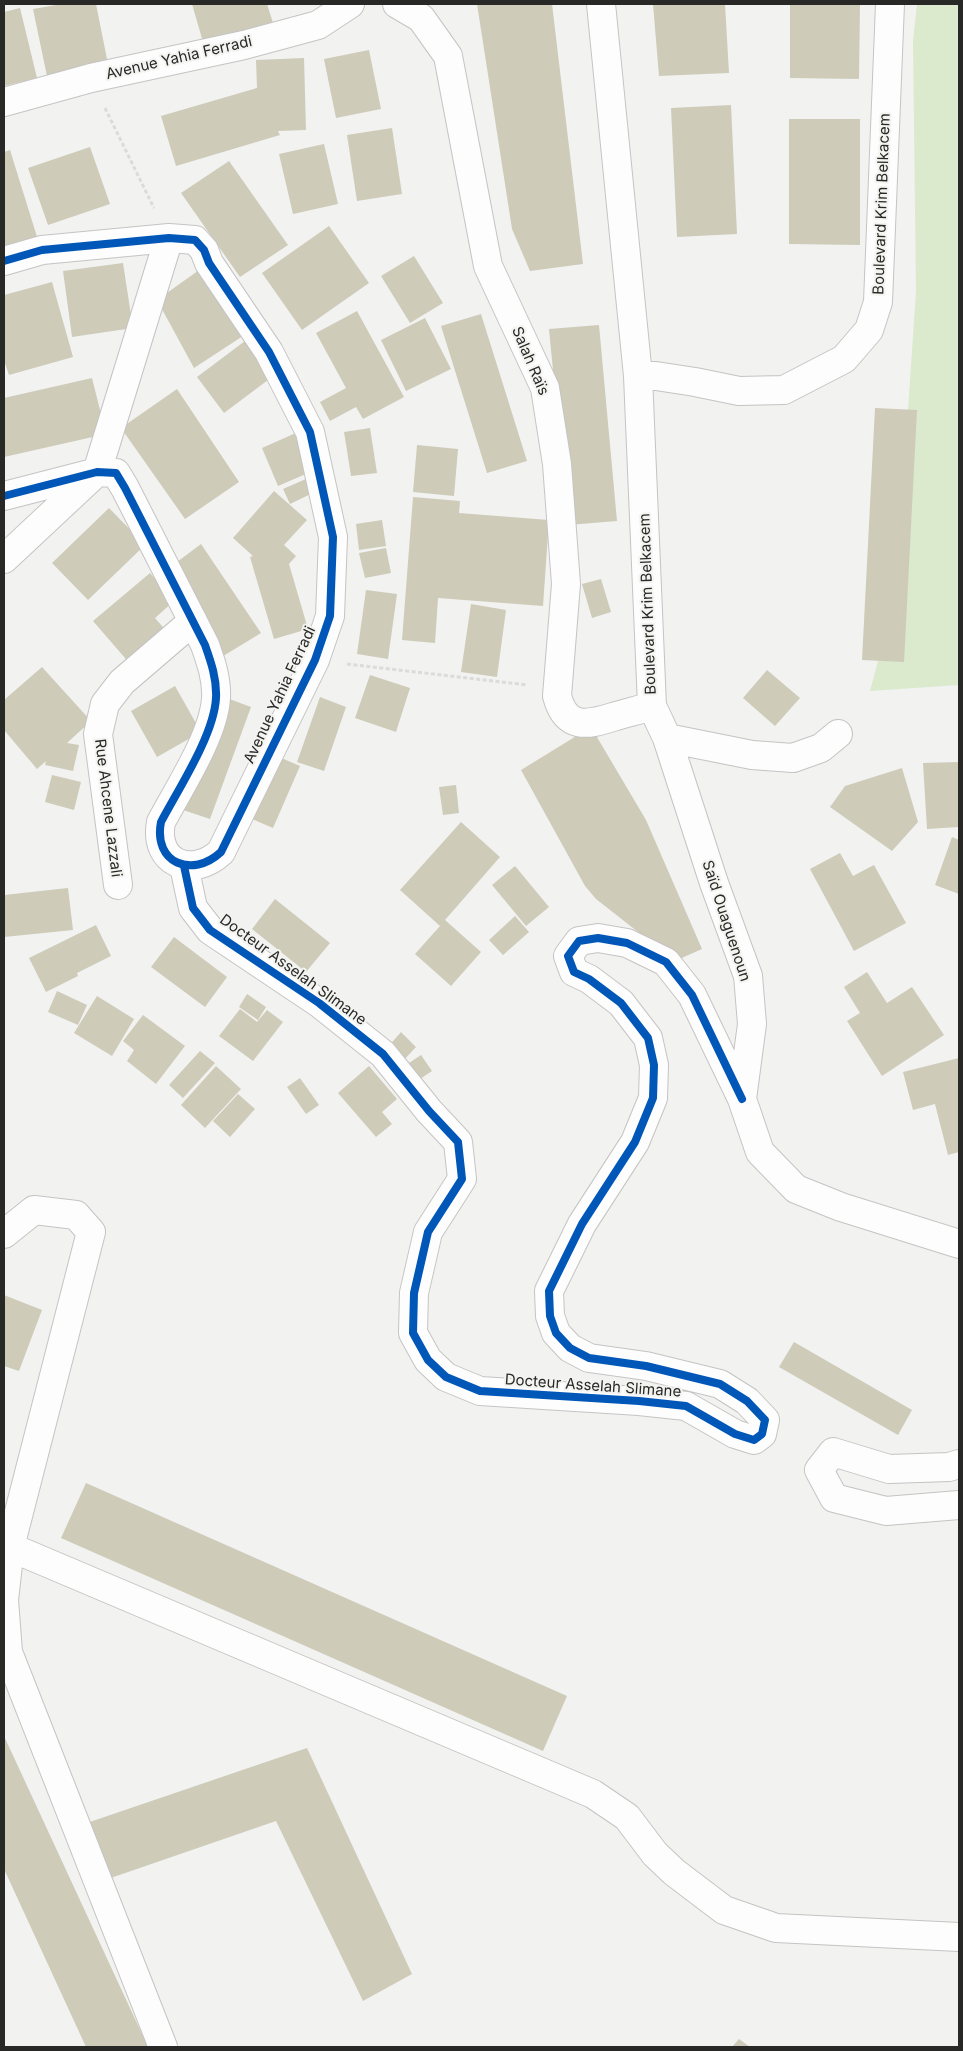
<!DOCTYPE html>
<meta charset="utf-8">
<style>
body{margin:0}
#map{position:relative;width:963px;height:2051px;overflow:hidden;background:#f2f2f1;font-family:Inter,sans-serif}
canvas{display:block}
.frame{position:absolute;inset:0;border:5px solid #282827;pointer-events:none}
</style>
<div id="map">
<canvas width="963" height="2051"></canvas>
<div class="frame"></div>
</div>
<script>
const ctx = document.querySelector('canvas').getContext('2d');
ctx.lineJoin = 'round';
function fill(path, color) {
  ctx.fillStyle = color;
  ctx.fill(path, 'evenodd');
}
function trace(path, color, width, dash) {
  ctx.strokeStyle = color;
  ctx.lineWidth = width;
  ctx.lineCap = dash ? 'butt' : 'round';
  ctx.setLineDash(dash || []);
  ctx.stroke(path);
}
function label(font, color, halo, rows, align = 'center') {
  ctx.font = font + ' Inter,sans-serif';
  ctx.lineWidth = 4;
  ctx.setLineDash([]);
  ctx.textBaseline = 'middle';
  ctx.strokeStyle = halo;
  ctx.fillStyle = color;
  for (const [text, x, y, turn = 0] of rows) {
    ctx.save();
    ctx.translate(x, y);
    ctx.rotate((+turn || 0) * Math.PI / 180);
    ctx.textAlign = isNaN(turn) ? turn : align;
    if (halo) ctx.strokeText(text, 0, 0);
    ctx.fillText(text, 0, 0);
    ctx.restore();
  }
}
fill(new Path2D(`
 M917,4H959V685L870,691L892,609L902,501L916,291L913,41Z`), '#dbe9cd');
fill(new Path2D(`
 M62,4H96L109,69L48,81L33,9Z
 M192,4H267L273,23L203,42Z
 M477,4H552L583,264L530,271L512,229Z
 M653,4H725L729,73L659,76Z
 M790,4H860L859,79L790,78Z
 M20,8L37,78L4,86V12Z
 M369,50L381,109L336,118L324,59Z
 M304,58L306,130L278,131L280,135L176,166L161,116L257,88L256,60Z
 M731,105L737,234L677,237L671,108Z
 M789,119H860V245L789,244Z
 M392,128L402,194L357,201L347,135Z
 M324,144L338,204L293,214L279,154Z
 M90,147L110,204L48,225L28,168Z
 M10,150L38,240L4,250V152Z
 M229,161L288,245L240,277L181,193Z
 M329,226L369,283L302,330L262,273Z
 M414,256L443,303L410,323L381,276Z
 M123,263L133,328L72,337L63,271Z
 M202,268L246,334L194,368L157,300Z
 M52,282L73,357L9,375L4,360V295Z
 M357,311L404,397L363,419L356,407L330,421L320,402L346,388L316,333Z
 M481,314L527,461L487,473L441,326Z
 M425,318L451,369L406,391L381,340Z
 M599,325L617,521L568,525L549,329Z
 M245,341L272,377L224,413L197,377Z
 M92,378L106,434L4,457V398Z
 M177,389L239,482L185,519L121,428Z
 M875,408L917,410L904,662L862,660Z
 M370,428L377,473L351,476L344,432Z
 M298,432L315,470L278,486L262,448Z
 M417,445L458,449L454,496L413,492Z
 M315,475L319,490L290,504L283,489Z
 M274,491L307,520L284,545L296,556L289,564L308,629L274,639L250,557L253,556L233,538Z
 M413,497L460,501L459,513L549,520L543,606L438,598L435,643L402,640Z
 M109,508L145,545L88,600L52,563Z
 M382,520L386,546L359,550L356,524Z
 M201,544L261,633L220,658L177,562Z
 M386,548L391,573L365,578L359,553Z
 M150,573L174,601L155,618L168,633L131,665L93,621Z
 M601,579L611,612L592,618L582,584Z
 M366,590L397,594L388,659L357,654Z
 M471,604L506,610L497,677L461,672Z
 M42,667L91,721L67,743L79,745L73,771L45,765L46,761L37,769L4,730V700Z
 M767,670L800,698L775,726L743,698Z
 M370,675L410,688L396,732L355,718Z
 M175,686L201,732L157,757L131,711Z
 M224,697L251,707L210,819L183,810Z
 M320,697L346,707L324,771L297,762Z
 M591,727L646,820L702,949L675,961L596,899L585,886L521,770Z
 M272,754L300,766L273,828L245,816Z
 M959,762V827L927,829L923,763Z
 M902,768L918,822L892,851L830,807L845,786Z
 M52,775L81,782L74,810L45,802Z
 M456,785L459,813L443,815L439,787Z
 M461,822L500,857L445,920L481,952L451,986L415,954L440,926L400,890Z
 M952,837L959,840V894L935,885Z
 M840,853L853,876L874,865L906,923L854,951L810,869Z
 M515,866L549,907L526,926L492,885Z
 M68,888L73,930L4,937V895Z
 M275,899L330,943L306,972L252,929Z
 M515,916L529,932L503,955L489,940Z
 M96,925L111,956L77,973L78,976L46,992L29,958Z
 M174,937L227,977L205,1007L151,967Z
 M867,972L887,1003L912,987L944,1035L882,1076L847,1021L860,1013L844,987Z
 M57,991L87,1005L78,1025L48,1012Z
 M247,994L266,1007L258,1020L239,1007Z
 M97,996L134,1019L112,1056L74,1033Z
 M240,1009L257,1022L267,1010L283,1022L253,1061L219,1036Z
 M143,1015L185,1046L156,1084L127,1061L134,1050L123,1041Z
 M401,1032L416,1047L402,1062L387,1048Z
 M200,1051L215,1063L183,1098L169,1085Z
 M421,1055L432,1071L414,1083L403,1067Z
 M959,1058V1152L948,1155L935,1104L913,1110L903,1072Z
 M216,1066L241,1089L205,1128L181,1105Z
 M369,1066L397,1099L382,1112L392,1124L376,1137L338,1093Z
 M300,1078L319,1105L306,1114L287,1087Z
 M238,1094L255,1109L230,1137L213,1121Z
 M4,1295L42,1310L19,1371L4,1366Z
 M794,1342L912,1410L898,1435L779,1367Z
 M86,1483L567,1696L543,1751L61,1538Z
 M4,1736L148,2047H86L4,1869Z
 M307,1748L412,1974L363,2001L276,1821L102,1881L78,1826Z
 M739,2039L750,2047H732Z`), '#cecbb9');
const minor = new Path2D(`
 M397,4L421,18L448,56L488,266L545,388L557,464L566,584L557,696C566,730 587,725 613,717C626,713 639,710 652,706
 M601,4L638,376L652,706L667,738L752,755L793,758L821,748L838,734
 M4,102L91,78L244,45L318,25L350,4
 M4,261L42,250L169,238L195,240L204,250L209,263L269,352L310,432L333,537L330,616L315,660L221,852C192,879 153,863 161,822C179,788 214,735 216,698C217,679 211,662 205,645L125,488L116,473L97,472L4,496
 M638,376H656L695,382L739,391L784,390L844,359L869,330L878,302L890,4
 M4,559L97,472L169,238
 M667,738L714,883L748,976L752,1024L742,1099L760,1152L796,1189L841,1207L959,1244
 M184,866L193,908L210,930L319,1003L383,1054L429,1111L458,1142L462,1179L428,1232L414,1293L413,1333L428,1360L446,1377L480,1391L639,1401L686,1406L735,1434L754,1440L762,1434L765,1420L747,1401L720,1384L646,1366L589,1358L570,1348L556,1333L550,1316L549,1291L582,1224L635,1142L653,1098L654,1065L648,1038L621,1003L589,979L574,972L568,956L579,941L598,938L627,943L666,962L692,995L742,1099
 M118,885L98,734L105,704L122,682L193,621
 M4,1234L34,1210L76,1215L91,1232L10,1547L4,1600L8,1652L163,2047
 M959,1464L949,1467L889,1469L833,1452L819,1470L834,1498L886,1511L959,1505
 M10,1547L593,1794L627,1817L655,1854L674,1872L724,1910L776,1928L959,1937`);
trace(minor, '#c5c4c3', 30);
trace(new Path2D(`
 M105,108L154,208
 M347,664L527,685`), '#dbdbda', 3, [4, 2.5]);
trace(minor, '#fdfdfd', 28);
trace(new Path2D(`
 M4,261L42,250L169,238L195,240L204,250L209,263L269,352L310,432L333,537L330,616L315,660L221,852C192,879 153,863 161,822C179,788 214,735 216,698C217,679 211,662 205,645L125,488L116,473L97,472L4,496
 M184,866L193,908L210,930L319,1003L383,1054L429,1111L458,1142L462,1179L428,1232L414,1293L413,1333L428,1360L446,1377L480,1391L639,1401L686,1406L735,1434L754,1440L762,1434L765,1420L747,1401L720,1384L646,1366L589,1358L570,1348L556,1333L550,1316L549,1291L582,1224L635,1142L653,1098L654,1065L648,1038L621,1003L589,979L574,972L568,956L579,941L598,938L627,943L666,962L692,995L742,1099`), '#0057b8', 8);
label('15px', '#282827', '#f3f3f0', [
 ["Avenue Yahia Ferradi",179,58,-13],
 ["Boulevard Krim Belkacem",882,204,-88],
 ["Salah Raïs",530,361,67],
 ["Boulevard Krim Belkacem",648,604,-92],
 ["Avenue Yahia Ferradi",280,695,-65],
 ["Rue Ahcene Lazzali",108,808,83],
 ["Saïd Ouaguenoun",726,921,72],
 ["Docteur Asselah Slimane",293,970,36],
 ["Docteur Asselah Slimane",593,1386,4]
]);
</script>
